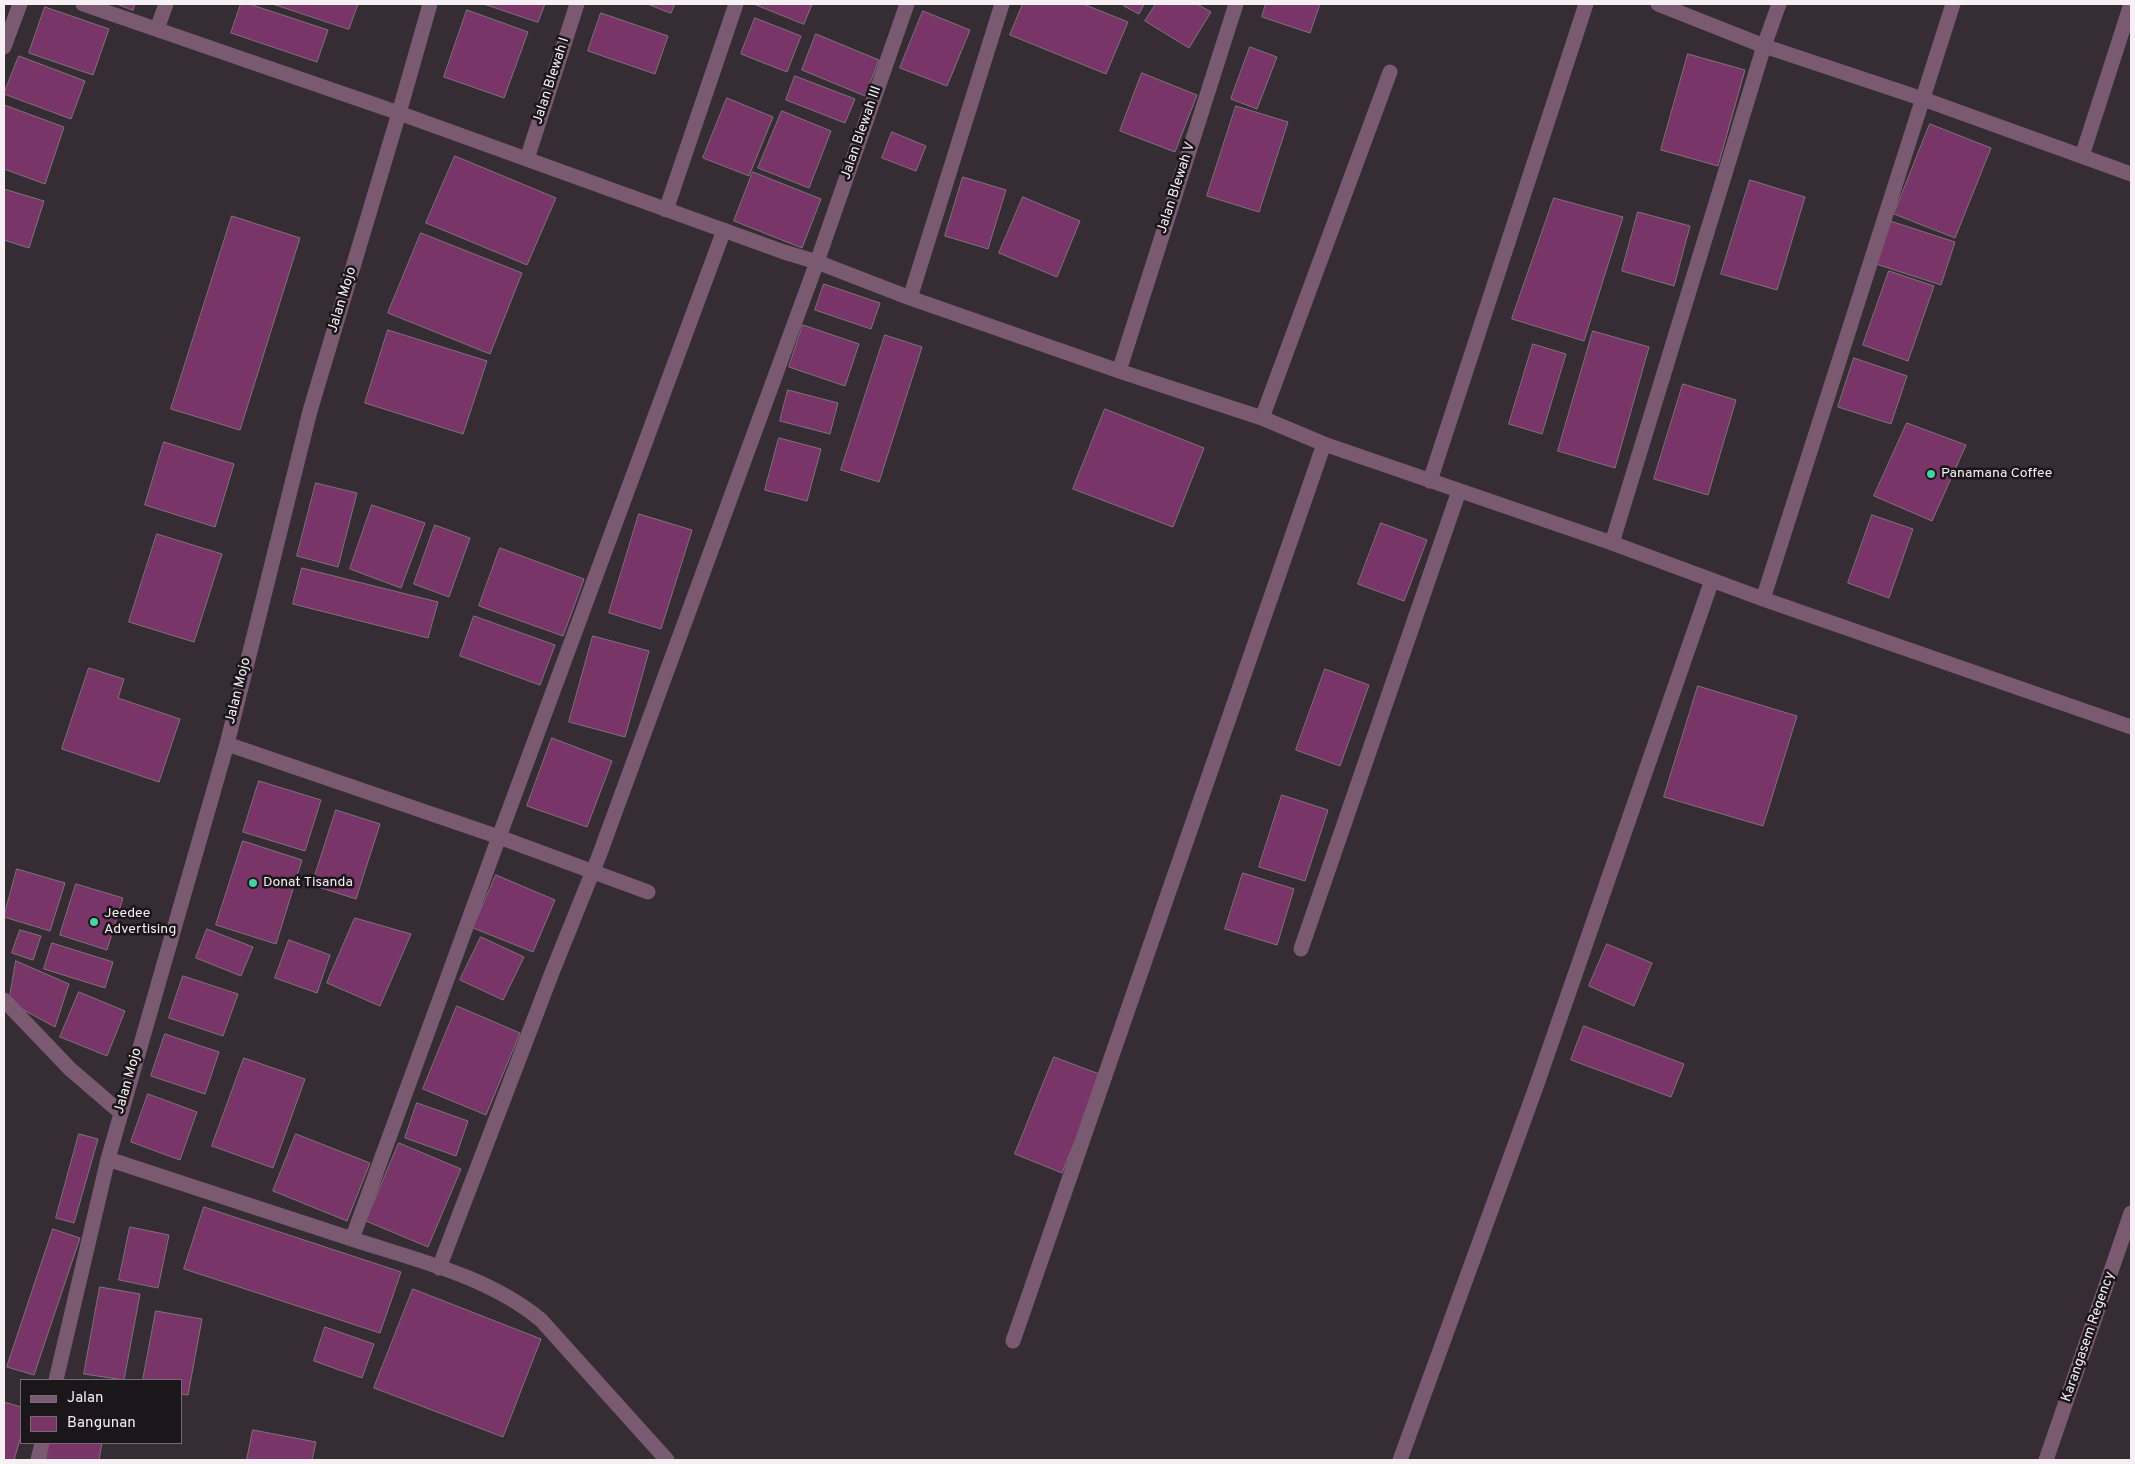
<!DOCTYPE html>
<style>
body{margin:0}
#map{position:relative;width:2135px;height:1464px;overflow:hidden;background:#362c33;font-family:Overpass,sans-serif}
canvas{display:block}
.frame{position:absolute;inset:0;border:5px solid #f6f0f4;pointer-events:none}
.legend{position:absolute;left:20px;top:1379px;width:162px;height:65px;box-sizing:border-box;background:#1a1619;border:1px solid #726d71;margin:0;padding:6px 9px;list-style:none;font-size:15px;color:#f6f0f4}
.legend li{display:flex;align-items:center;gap:10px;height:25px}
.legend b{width:25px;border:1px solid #726d71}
</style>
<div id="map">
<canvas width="2135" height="1464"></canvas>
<div class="frame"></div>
<ul class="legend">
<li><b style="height:6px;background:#7a5a70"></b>Jalan</li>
<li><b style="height:14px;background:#793568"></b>Bangunan</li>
</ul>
</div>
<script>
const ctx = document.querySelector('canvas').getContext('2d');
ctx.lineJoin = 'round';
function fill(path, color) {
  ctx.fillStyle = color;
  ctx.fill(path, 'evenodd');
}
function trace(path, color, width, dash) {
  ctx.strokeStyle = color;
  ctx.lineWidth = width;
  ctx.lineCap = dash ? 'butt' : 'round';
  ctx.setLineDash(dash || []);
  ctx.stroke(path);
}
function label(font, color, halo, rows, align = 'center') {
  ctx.font = font + ' Overpass,sans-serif';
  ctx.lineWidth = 5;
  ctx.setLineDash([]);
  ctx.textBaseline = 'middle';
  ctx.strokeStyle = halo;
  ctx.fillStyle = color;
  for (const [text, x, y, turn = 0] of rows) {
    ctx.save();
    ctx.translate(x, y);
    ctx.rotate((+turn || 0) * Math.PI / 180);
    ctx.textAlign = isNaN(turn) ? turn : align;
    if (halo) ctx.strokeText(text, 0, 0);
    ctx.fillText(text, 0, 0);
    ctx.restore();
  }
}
const building = new Path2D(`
 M117,4H135L133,10Z
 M241,4H249L328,30L317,62L231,33Z
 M273,4H358L349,29Z
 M484,4H545L538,22Z
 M648,4H675L671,13Z
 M754,4H812L804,24Z
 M1023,4H1083L1128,22L1106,74L1010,35Z
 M1125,4H1144L1139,14L1124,6Z
 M1156,4H1197L1211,12L1189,48L1145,21Z
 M1266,4H1320L1310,33L1262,17Z
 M45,7L109,29L93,75L29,53Z
 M467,10L528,32L504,98L444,77Z
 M923,11L970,30L947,86L900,68Z
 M601,13L668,36L655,74L588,51Z
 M755,18L801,36L787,72L741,54Z
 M816,34L879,60L865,96L802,70Z
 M1250,47L1277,57L1257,109L1231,99Z
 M1688,54L1745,70L1718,166L1661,150Z
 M19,56L85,81L71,119L4,94Z
 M1142,73L1197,95L1175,152L1120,131Z
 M795,76L855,99L845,123L786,100Z
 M727,98L773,117L749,176L703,158Z
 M4,105L64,127L45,184L4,169Z
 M1236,106L1288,122L1259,212L1207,196Z
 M782,111L831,131L809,188L758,168Z
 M1930,124L1991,148L1955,238L1894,214Z
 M892,132L926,146L916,171L882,158Z
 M455,156L556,198L527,265L426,223Z
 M753,172L821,199L802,248L734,221Z
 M963,177L1006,190L988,249L945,236Z
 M1750,180L1805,197L1777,290L1721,274Z
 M4,189L44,201L29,248L4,240Z
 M1023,197L1080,221L1057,277L999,253Z
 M1554,198L1623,217L1584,341L1512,319Z
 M1638,212L1690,226L1674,286L1622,271Z
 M232,216L300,238L240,430L171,409Z
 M1890,221L1955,242L1941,285L1876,264Z
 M421,233L522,273L490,354L388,313Z
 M1889,271L1934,286L1908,361L1863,345Z
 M824,284L880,303L871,329L815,310Z
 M803,325L859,344L845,386L789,367Z
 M388,330L487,361L463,434L365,403Z
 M1593,331L1649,347L1615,468L1558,451Z
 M885,335L922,347L879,482L841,470Z
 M1533,344L1566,354L1542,434L1509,424Z
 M1854,358L1907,376L1891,424L1838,407Z
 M1683,384L1736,400L1708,495L1654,479Z
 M788,390L838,403L830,434L780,421Z
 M1105,409L1204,448L1173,527L1073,489Z
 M1907,423L1966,445L1932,521L1874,496Z
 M779,438L821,449L807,501L765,490Z
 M164,442L234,464L215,527L145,505Z
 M316,483L357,493L338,567L297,556Z
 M372,505L425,523L401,588L350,569Z
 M639,514L692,530L661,629L609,613Z
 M1872,515L1913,529L1889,598L1848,583Z
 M1381,523L1427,540L1404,601L1358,584Z
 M435,525L470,538L449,597L414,584Z
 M157,534L222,554L194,642L129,622Z
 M500,548L584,579L563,636L479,606Z
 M302,568L438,602L428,638L293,604Z
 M474,616L555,645L540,685L460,656Z
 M593,636L649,651L625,737L569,722Z
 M89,668L124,679L118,698L180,719L159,782L62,749Z
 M1325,669L1369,685L1340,766L1296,750Z
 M1698,686L1797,716L1763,826L1664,797Z
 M552,738L612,761L587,827L527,806Z
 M259,781L321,800L305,851L243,832Z
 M1282,795L1328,810L1305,881L1259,867Z
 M336,810L380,824L356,899L312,885Z
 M243,841L302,860L276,944L216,925Z
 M17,869L65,883L50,931L4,917Z
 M1243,873L1294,889L1277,945L1225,929Z
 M496,875L555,900L533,952L473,928Z
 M76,884L123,898L107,950L60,935Z
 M355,918L411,934L380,1006L327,983Z
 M207,929L253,947L241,976L196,958Z
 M20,930L41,936L33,960L12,953Z
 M481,937L524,957L503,1000L460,980Z
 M289,940L330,955L317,993L275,978Z
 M52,943L113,962L105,988L44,969Z
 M1607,944L1652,963L1634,1006L1589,986Z
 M16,961L69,984L55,1027L9,1002Z
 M183,976L238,994L223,1036L169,1018Z
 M79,992L125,1011L107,1056L60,1037Z
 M457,1006L520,1033L486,1115L423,1089Z
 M1584,1026L1684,1064L1671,1097L1571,1060Z
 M165,1034L219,1052L205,1094L151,1076Z
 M1054,1057L1102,1075L1062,1173L1015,1154Z
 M244,1058L305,1079L273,1168L212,1146Z
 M148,1094L197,1112L180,1160L131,1142Z
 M417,1103L468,1121L456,1156L405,1138Z
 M79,1134L98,1139L74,1223L56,1218Z
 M296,1134L370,1163L347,1221L273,1191Z
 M399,1143L461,1169L428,1247L366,1221Z
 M204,1207L401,1272L380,1333L184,1269Z
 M130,1227L169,1235L158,1288L119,1280Z
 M53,1229L80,1238L34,1375L7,1367Z
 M100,1287L140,1294L124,1380L84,1374Z
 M413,1289L541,1339L503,1437L374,1388Z
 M156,1311L202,1319L188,1395L181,1394V1380H143Z
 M325,1327L374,1344L362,1378L314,1361Z
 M4,1402L21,1407V1436L14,1460H4Z
 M253,1430L316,1442L312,1460H247Z
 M49,1443H102L99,1460H46Z`);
fill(building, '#793568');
trace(building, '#7e737b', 1);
trace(new Path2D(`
 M83,4L399,113L784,252L817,262L910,298L1119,371L1262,418L1324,444L1612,543L1763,599L2131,727
 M1658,4L1764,46L1923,99L2131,174
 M157,29L166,4
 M4,47L20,4
 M2082,156L2131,4
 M527,159L577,4
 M666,210L736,4
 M910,298L1002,4
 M1119,371L1236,4
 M1262,418L1390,72
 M1430,481L1586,4
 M1612,543L1764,46L1779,4
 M1763,599L1953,4
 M648,892L499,837L724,230
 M1301,949L1459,491
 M4,1000L70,1069L120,1112
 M108,1159L352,1239L499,837L227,744
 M352,1239C416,1260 488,1276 541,1320L667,1460
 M439,1268L553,970L599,856L817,262L907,4
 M1013,1341L1324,444
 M56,1380L108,1159L227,744L310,411L399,113L430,4
 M38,1460L42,1443
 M1400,1460L1536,1087L1712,580
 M2046,1460L2131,1213`), '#7a5a70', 15);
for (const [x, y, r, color] of [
 [1931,474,5,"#44d49f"],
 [253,883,5,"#44d49f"],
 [94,922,5,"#44d49f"]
]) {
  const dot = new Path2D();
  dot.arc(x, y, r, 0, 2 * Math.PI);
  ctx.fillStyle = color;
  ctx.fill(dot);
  trace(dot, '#1a1619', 2);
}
label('14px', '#f6f0f4', '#1a1619', [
 ["Jalan Blewah I",552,81,-72],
 ["Jalan Blewah III",862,133,-71],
 ["Jalan Blewah V",1177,188,-72],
 ["Jalan Mojo",343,300,-73],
 ["Jalan Mojo",239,691,-76],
 ["Jalan Mojo",129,1081,-74],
 ["Karangasem Regency",2089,1337,-71]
]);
label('14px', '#f6f0f4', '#1a1619', [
 ["Panamana Coffee",1941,474],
 ["Donat Tisanda",263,883],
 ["Jeedee",104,914],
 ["Advertising",104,930]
], 'left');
</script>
